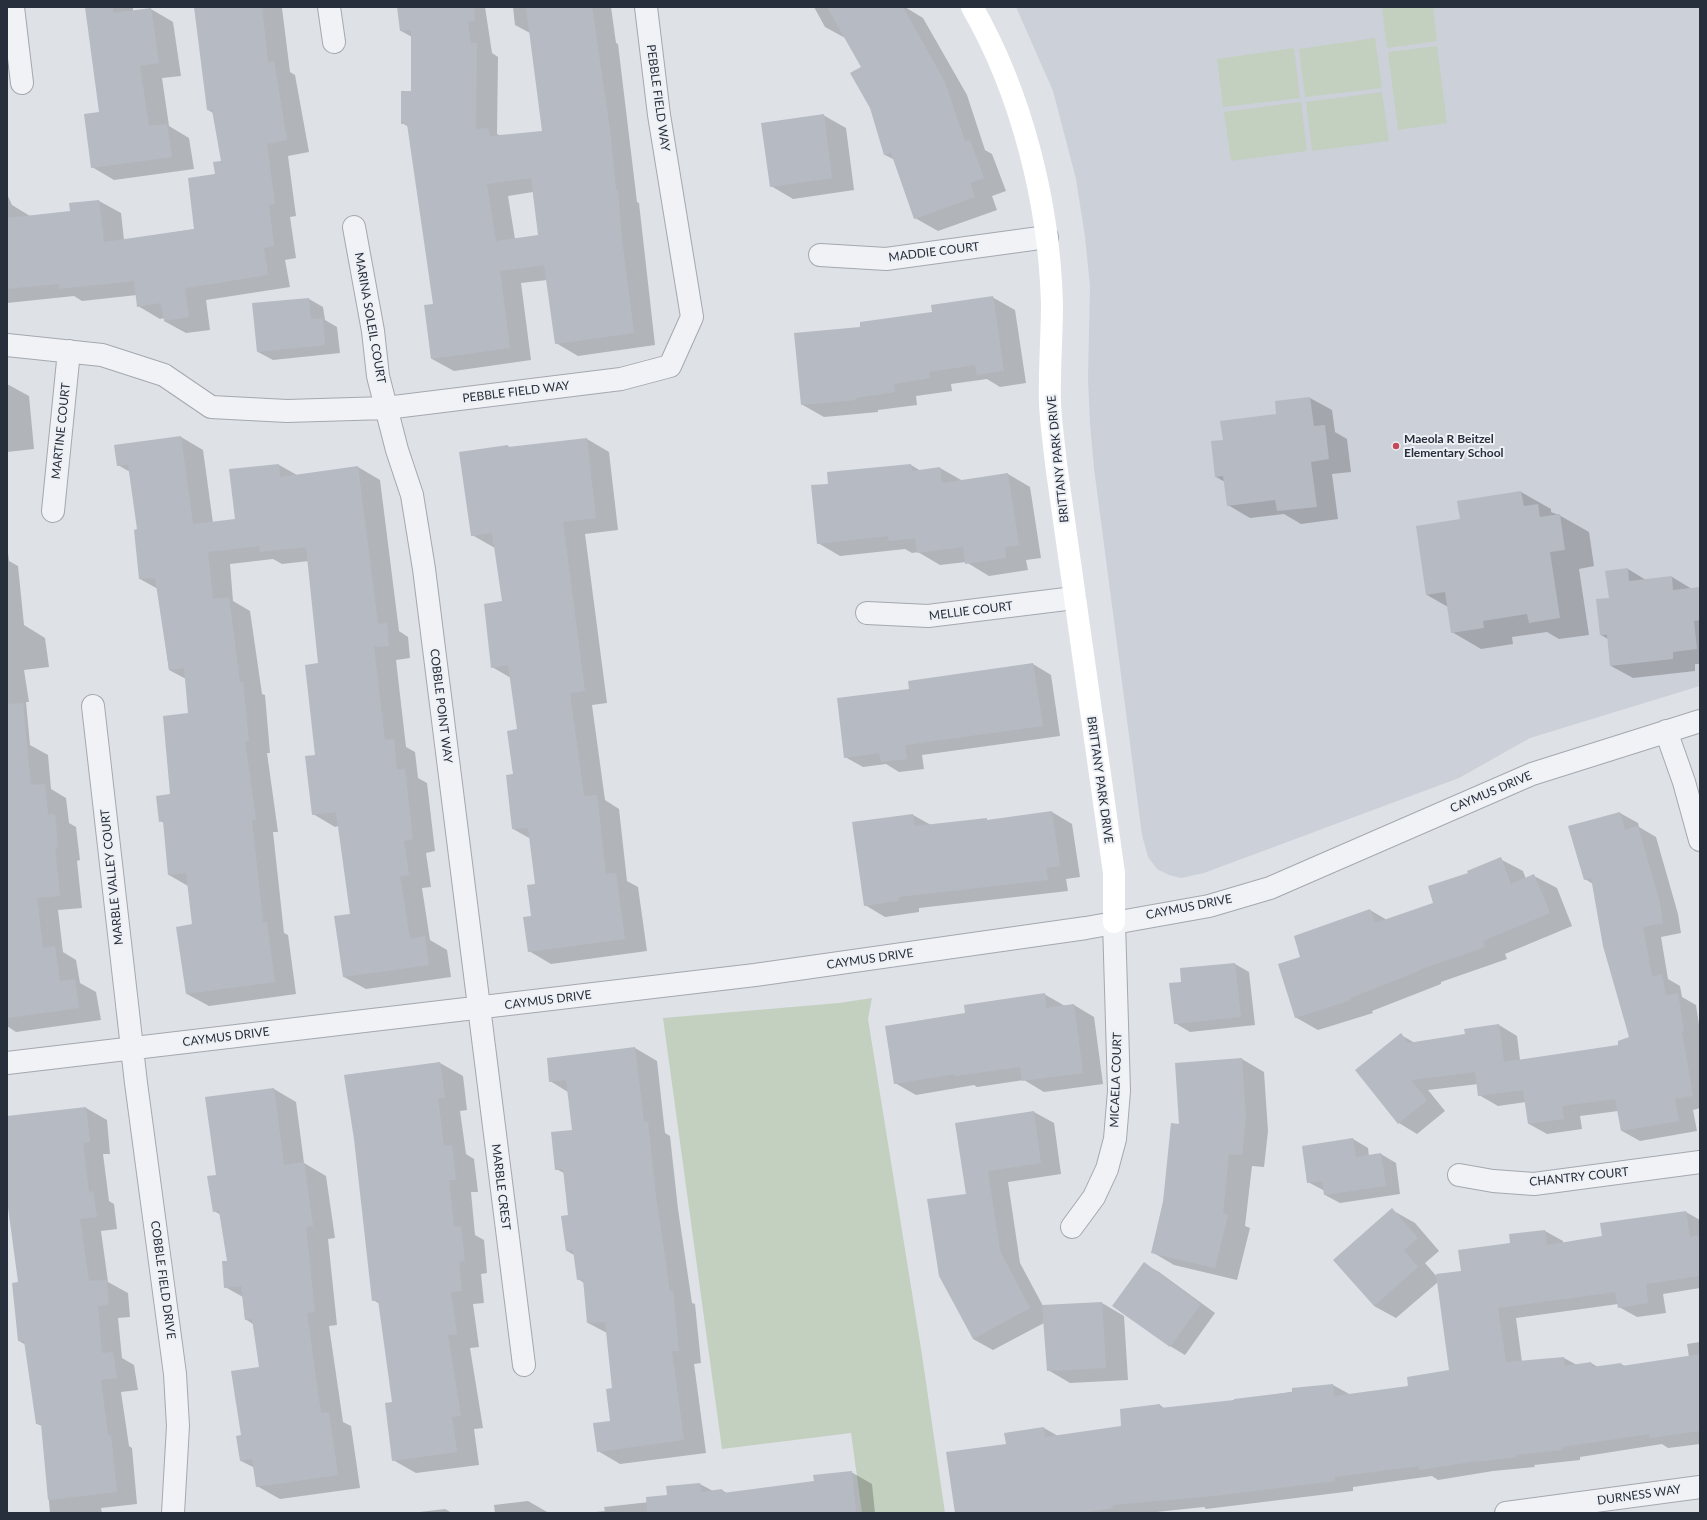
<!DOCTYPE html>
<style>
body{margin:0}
#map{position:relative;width:1707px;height:1520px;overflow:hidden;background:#dee1e6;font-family:Lato,sans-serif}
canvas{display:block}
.frame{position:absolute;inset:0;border:8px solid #282f3c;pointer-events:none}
</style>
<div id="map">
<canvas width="1707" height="1520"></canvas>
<div class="frame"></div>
</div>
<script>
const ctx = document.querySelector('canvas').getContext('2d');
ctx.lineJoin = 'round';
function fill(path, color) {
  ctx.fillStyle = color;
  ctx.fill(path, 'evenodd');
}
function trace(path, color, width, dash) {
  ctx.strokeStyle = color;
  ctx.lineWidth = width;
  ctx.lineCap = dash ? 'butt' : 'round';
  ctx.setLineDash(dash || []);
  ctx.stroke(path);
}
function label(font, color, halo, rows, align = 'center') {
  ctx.font = font + ' Lato,sans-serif';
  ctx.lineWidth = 4;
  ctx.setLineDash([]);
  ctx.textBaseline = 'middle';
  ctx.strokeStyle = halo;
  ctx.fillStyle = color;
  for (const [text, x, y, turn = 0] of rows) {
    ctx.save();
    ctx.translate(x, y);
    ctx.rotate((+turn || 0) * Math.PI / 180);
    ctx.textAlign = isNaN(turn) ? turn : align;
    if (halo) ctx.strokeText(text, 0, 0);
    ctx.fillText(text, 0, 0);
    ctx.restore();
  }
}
fill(new Path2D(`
 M1016,7H1700V686L1530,738L1459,778L1204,873L1181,878L1169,875L1157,869L1148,857L1142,835L1094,468L1090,424L1088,378L1090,286L1085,237L1076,179L1053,91Z`), '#ccd0d8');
fill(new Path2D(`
 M1382,7H1433L1437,41L1387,48Z
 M1375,38L1382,88L1305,97L1299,49Z
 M1437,46L1447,123L1398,130L1388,52Z
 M1294,48L1300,98L1223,107L1217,59Z
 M1382,92L1389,141L1312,151L1306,102Z
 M1301,102L1307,151L1231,161L1224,112Z
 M872,998L868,1019L922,1355L945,1513H862L851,1433L722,1449L663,1018L839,1003Z`), '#c3d0c0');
fill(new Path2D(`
 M86,7H133V11L151,9L173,22L181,76L162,78L169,126L189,138L194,169L114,180L92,167L100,113Z
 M195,7H287L282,8L290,72L295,75L309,152L288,156L296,216L290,217L296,258L285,260L290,287L206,300L210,330L186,333L164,321V318L160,319L138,306L137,295L82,301L74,296L7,303V194L12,205L30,216L71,212L70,203L99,201L121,213L124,240L195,229L222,161L213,113L208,110Z
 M398,7H485L492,53L498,57L497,134L502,136L543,132L530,33L515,25L513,7H611L616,43L618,44L637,202L639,203L655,345L578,356L556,343L547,280L521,283L531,360L454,371L432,359L434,304L409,127L402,123L412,92V37L401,31ZM533,192L539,236L515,239L508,196Z
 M814,7H905L923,18L967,95L985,150L992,154L1006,191L992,196L997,210L938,231L915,218L895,160L885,155L863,67L847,39L825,27Z
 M823,115L846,128L854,190L793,199L771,186Z
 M992,297L1015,310L1026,383L1000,387L987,379L951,384L952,391L916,396L917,405L878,410V412L824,417L801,404L861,328L933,313Z
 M309,299L323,307L325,320L337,327L340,353L273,360L258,352Z
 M7,384L29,396L34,449L7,452Z
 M1310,398L1332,410L1335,432L1347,439L1351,472L1332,474L1338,519L1301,524L1284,514L1250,518L1228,505L1225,482L1216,477L1224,440Z
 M181,437L203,450L213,523L236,520L279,465L297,475L358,467L380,480L399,631L408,637L410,658L396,660L406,747L415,752L418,778L427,783L435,851L426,853L431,887L422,888L430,940L447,950L451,977L366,989L344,977L351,914L339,826L335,827L313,814L319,664L309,561L282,564L273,559L230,564L233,601L250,611L262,694L265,695L270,753H267L278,832H273L284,933L288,935L296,994L209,1006L187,994L193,925L188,886L169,875L164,823L160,821L171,795L190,714L186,679L169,670L158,589L140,579L138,530L130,472L118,465L115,446Z
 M587,439L609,452L618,530L585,534L607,703L592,705L605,800L619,809L627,881L638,887L647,951L551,964L529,951L536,885L531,839L513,829L518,730L511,678L492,667L503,602L495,548L472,535L508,446L511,448Z
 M911,465L921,471L940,468L963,481L1008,474L1030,487L1041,558L1026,560L1028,570L989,576L966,562L940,565L918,552L912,553L905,549L840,556L818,543L829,485Z
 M1521,492L1551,509V512L1559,515L1589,532L1594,566L1579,569L1589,635L1559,639L1547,632L1512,637L1513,644L1481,649L1452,632L1448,607L1427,595L1461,520Z
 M7,545L9,561L18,566L24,625L45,638L49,667L24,670L29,702H26L30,745L48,755L51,789L66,798L69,823L76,827L80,860L77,861L82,908L58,910L63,952L76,960L80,983L96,992L101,1020L16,1032L7,1026Z
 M1628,569L1646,580L1672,577L1692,589L1700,588V664H1695V671L1633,678L1611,666L1608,639L1601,635L1610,599Z
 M1033,664L1051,675L1060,736L922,755L924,769L899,772L886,764L863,767L845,757L910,690L909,682Z
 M1052,812L1072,824L1080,877L1066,879L1068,891L919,908V912L885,917L865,905L913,815L931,825L986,819L989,821Z
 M1620,813L1638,823L1639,827L1656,837L1678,914L1681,933L1661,937L1668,979L1680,986L1682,997L1696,1005L1700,1031V1108L1693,1110L1697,1131L1640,1141L1622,1131L1618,1111L1580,1116L1582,1129L1547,1134L1529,1124L1526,1102L1498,1106L1479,1095L1478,1084L1428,1090L1445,1111L1417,1134L1399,1123L1401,1035L1415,1043L1467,1035L1499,1025L1517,1036L1520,1060L1620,1046L1631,1037L1593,884L1585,879Z
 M1500,859L1523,871L1526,879L1534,876L1557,888L1572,926L1505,954L1507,959L1441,982V984L1372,1011L1373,1013L1318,1030L1295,1017L1302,957L1370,910L1387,920L1434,903L1469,873Z
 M1235,964L1249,972L1255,1025L1190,1032L1175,1023L1182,983Z
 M1044,994L1065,1006L1074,1005L1094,1017L1103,1084L1044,1092L1024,1080L977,1087L974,1085L916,1095L895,1083L966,1014Z
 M635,1048L657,1061L665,1133L670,1136L678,1209L692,1303L695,1304L701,1363L694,1364L706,1453L620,1464L598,1451L611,1421L613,1389L607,1333L588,1323L584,1283L578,1279L574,1255L567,1251L570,1216L564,1173L556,1169L573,1131L568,1092L550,1081Z
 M1242,1059L1264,1072L1268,1131L1264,1167L1252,1166L1245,1226L1250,1228L1237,1280L1174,1265L1152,1252L1180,1125Z
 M440,1063L463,1076L467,1110L460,1111L466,1154L474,1159L478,1192H471L475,1235L484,1240L487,1273L481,1274L484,1303L473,1304L479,1347L470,1348L483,1428L474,1429L479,1465L416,1473L393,1460V1403L380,1304L373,1300L355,1139L346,1075Z
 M274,1089L296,1102L304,1163L326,1176L335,1238L328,1239L337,1325L329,1326L343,1422L351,1426L360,1488L280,1499L257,1486L255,1468L241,1461L242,1436L260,1367L253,1324L245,1319L243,1297L225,1287L228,1262L221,1215L214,1211L217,1175Z
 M86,1108L107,1120L110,1154H103L109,1201L114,1204L117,1229L101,1231L108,1282L128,1293L130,1317L118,1318L122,1358L134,1365L138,1390L121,1392L129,1446L132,1448L137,1504L101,1508L102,1513H50L42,1426L37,1424L26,1345L19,1341V1283L7,1193V1117Z
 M1034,1112L1054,1123L1061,1174L1008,1182L1020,1263L1043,1306L1102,1303L1124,1316L1128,1380L1070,1383L1048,1370L1044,1323L993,1350L973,1339L967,1194Z
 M1353,1139L1368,1148L1369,1156L1381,1154L1396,1163L1400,1194L1340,1203L1325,1195V1191L1308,1182Z
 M1392,1210L1415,1223L1439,1251L1425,1263L1438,1278L1462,1272L1511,1244L1545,1231L1563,1241V1243L1604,1237L1602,1224L1686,1212L1700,1220V1288L1663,1294L1666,1313L1637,1317L1619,1307L1618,1304L1516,1318L1522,1362L1564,1358L1577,1365L1591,1363L1598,1367L1621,1364L1625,1366L1689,1357L1687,1344L1700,1342V1444L1668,1448L1662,1444L1580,1457V1460L1534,1465L1535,1467L1493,1471L1438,1480L1432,1476L1353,1487V1491L1206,1509L1204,1507L1147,1513H956L1007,1445L1044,1428L1058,1436L1123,1427L1160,1405L1165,1409L1235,1401L1333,1385L1351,1395L1409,1387L1450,1371L1438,1282L1396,1318L1374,1306Z
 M1144,1264L1159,1272L1215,1313L1185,1355L1170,1346Z
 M851,1472L872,1484L875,1513H586L605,1511L604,1507L668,1500L700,1484L713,1491L722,1490L728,1494L815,1482Z
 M528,1501L549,1513H495L494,1505Z
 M445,1509L452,1513H411Z`), '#0003');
fill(new Path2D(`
 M85,7H113V13L151,8L159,63L140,66L149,126L167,124L172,157L91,168L84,114L99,112Z
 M194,7H262L268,62L274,61L287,140L267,144L275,204L269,205L274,246L264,248L268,275L185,288L189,317L164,321L161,303L137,307L134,281L59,289V284L7,289V218L70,211L69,203L99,200L104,242L194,229L188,178L215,174L213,162L221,161L212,110H207Z
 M397,7H474L475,21L468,22L471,43H477L476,129L488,128L490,136L542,131L526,7H592L610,130L616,190H618L622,239L634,333L555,344L544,265L500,271L510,348L431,359L424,305L433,304L407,124H401V91H411V30L400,31ZM531,178L538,235L496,241L487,184Z
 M827,7H903L945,82L965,141L970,140L984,178L970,183L975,197L914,219L891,153L884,155L870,108L850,73L861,67Z
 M824,114L832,178L770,187L761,123Z
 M993,296L1004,371L977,375L975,365L929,372L930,378L894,384L895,392L856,398V400L801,405L794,333L860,327V322L932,312L931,305Z
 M309,298L311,319L323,318L325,345L257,352L252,303Z
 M1310,397L1314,426L1325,425L1329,459L1311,462L1317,507L1277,511L1275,500L1227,506L1223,476L1215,477L1211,441L1223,440L1220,421L1276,414L1275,401Z
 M181,436L193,524L235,519L229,469L279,464L280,477L358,466L378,624L387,623L389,646L374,647L385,740L394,739L397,770L405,769L413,839L404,841L409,875L400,876L410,939L425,936L429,965L343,977L334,916L350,914L336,812L312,815L305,756L315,755L305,665L318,663L306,547L260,552L259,546L208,552L213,599L229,597L240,682H243L249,741H245L256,819L252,820L263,922H267L275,982L186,994L176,927L192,924L186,873L168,875L163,821L159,822L156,796L170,794L163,716L188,713L184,668L169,670L155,578L139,579L134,530L137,529L128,465L117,466L114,445Z
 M587,438L596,518L563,522L585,691L570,693L584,796L597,795L606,874L616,873L625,939L528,952L523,917L531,916L527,885L535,884L528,828L512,829L506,775L513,774L507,731L517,729L508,665L491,668L484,604L502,601L492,533L471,536L459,452L508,445V447Z
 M911,464L912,471L940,467L942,483L1008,473L1019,545L1005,547L1006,558L965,564L963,547L917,553L915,538L889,541L888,536L817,544L811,485L828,484L827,472Z
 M1521,491L1524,506L1538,504L1540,517L1560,514L1565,550L1550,552L1560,618L1529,623L1527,614L1483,621L1484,628L1451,633L1445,592L1426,595L1416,526L1460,519L1457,501Z
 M1628,568L1629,581L1672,576L1673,590L1700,587V620L1694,621L1697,649L1673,652V659L1610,666L1607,635H1600L1596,599L1609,598L1605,571Z
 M1033,663L1043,726L905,745L907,759L881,762L879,753L844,758L837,698L909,689L908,681Z
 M23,703L31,785L45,784L48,814H55L58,848H55L60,896L37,898L43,948L55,946L60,981L75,979L79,1008L7,1018V704Z
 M1052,811L1060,866L1046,868L1048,880L899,897V901L864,906L852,822L913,814L915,826L987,818V820Z
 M1620,812L1625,830L1638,826L1660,903L1663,923L1643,927L1652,976L1662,974L1666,995L1678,993L1684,1031L1682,1032L1693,1096L1675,1099L1679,1121L1621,1131L1615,1099L1562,1106L1564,1119L1528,1124L1523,1090L1478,1096L1475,1072L1411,1080L1427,1100L1398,1124L1355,1070L1401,1033L1408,1043L1465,1034L1464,1029L1499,1024L1504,1062L1618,1045V1041L1629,1037L1603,946L1591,878L1584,880L1568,826Z
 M1501,857L1511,884L1534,874L1550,913L1483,941L1485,947L1419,970V971L1350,998L1351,1000L1295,1018L1278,964L1300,957L1294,936L1370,909L1375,923L1433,903L1428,886L1468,873L1467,871Z
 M1235,963L1241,1017L1174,1024L1169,983L1181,982L1180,968Z
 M1045,993L1046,1008L1074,1004L1083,1073L1022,1081L1020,1067L955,1076V1074L894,1084L885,1026L965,1013L964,1005Z
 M635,1047L644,1122H648L656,1196L670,1291H673L679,1351H672L684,1440L597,1452L593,1423L610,1421L606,1389L612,1388L605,1322L587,1323L583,1279L577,1280L573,1250L566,1251L561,1216L568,1215L563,1169L555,1170L551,1132L572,1130L566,1080L549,1082L547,1058Z
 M1242,1058L1246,1117L1242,1155L1229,1154L1223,1213L1228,1215L1215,1268L1151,1253L1163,1202L1171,1123L1179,1124L1175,1063Z
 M440,1062L445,1098H438L444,1146L452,1145L456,1180H449L454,1227L461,1226L465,1261L459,1262L462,1291L451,1292L457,1334L448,1335L461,1416L452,1417L457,1452L392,1461L385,1403L392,1402L378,1300L372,1301L354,1139L344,1075Z
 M274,1088L284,1165L304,1162L313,1226L306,1227L315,1312L307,1313L321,1413L329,1412L338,1475L256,1487L252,1459L240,1461L236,1436L241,1435L231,1371L259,1367L252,1319L245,1320L241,1286L224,1288L222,1261H227L219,1211L213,1212L207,1176L216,1175L205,1097Z
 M86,1107L90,1142L83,1143L89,1192L93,1191L97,1217L80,1219L89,1281L107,1280L109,1305L98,1306L102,1353L113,1352L117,1378L101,1380L108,1435H111L117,1492L48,1500L41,1424H36L24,1341H18L12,1283L18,1282L7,1200V1116Z
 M1034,1111L1041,1163L988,1171L1000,1251L1030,1308L973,1339L939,1276L927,1199L966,1194L955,1123Z
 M1353,1138L1356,1157L1381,1153L1386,1186L1324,1195L1322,1181L1307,1183L1302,1146Z
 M1392,1208L1418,1238L1404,1250L1418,1267L1374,1306L1333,1260Z
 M1686,1211L1690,1237L1700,1235V1276L1646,1284L1648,1303L1618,1308L1615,1292L1498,1308L1506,1362L1564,1357L1565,1366L1591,1362L1592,1367L1621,1363L1622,1366L1700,1354V1431L1649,1438V1434L1562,1447V1450L1517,1455V1457L1476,1462V1461L1419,1470V1466L1335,1477V1481L1214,1496L1112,1505L1113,1508L1082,1513H955L946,1452L1006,1444L1004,1433L1044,1427L1045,1437L1121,1426L1120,1409L1160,1404V1408L1234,1400V1399L1292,1392V1388L1333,1384L1334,1396L1408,1386L1407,1377L1449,1370L1436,1274L1461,1271L1458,1250L1510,1243L1509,1234L1545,1230L1547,1245L1602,1236L1600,1223Z
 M1144,1262L1201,1304L1170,1347L1112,1306Z
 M1102,1302L1106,1368L1047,1371L1042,1305Z
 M852,1471L856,1513H647L646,1497L667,1495L666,1486L700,1483L701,1492L722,1489L723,1493L814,1481L813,1475Z`), '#b6bac3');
const street = new Path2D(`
 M13,7L22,83
 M329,7L334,42
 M354,227L373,331L378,376L397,450L412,495L424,569L524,1365
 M820,255L886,259L1047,237
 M7,345L102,355L164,375L211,407L287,411L386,408L621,379L670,366L692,317L659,115L646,7
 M53,511L69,351
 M867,613L928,616L1074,598
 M93,706L136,1083L175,1374L178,1426L173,1513
 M1666,731L1684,782L1700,840
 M7,1063L755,975L1086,928L1209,906L1270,888L1532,774L1700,721
 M1459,1175L1493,1181L1534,1184L1700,1162
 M1072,1227L1094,1197L1107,1169L1115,1139L1119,1091L1114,922
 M1506,1513L1700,1487`);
trace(street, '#a4a8b0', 24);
trace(street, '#f0f2f5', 22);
trace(new Path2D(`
 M972,7C1022,94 1049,203 1052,303C1052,337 1049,370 1050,404C1051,424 1054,444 1056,464L1114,873V922`), '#fff', 22);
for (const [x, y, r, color] of [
 [1396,446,4,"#c44a5a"]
]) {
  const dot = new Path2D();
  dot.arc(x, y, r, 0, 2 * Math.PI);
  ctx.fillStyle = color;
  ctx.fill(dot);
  trace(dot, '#edf0f4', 1.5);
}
label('12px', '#282f3c', '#edf0f4', [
 ["PEBBLE FIELD WAY",658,98,82],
 ["MADDIE COURT",934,252,-7],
 ["MARINA SOLEIL COURT",370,318,80],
 ["PEBBLE FIELD WAY",516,392,-7],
 ["MARTINE COURT",61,431,-84],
 ["BRITTANY PARK DRIVE",1058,459,-96],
 ["MELLIE COURT",971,611,-7],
 ["COBBLE POINT WAY",441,706,83],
 ["BRITTANY PARK DRIVE",1100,780,82],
 ["CAYMUS DRIVE",1491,792,-23],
 ["MARBLE VALLEY COURT",112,877,-96],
 ["CAYMUS DRIVE",1189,907,-11],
 ["CAYMUS DRIVE",870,959,-8],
 ["CAYMUS DRIVE",548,1000,-7],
 ["CAYMUS DRIVE",226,1037,-7],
 ["MICAELA COURT",1116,1080,-88],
 ["CHANTRY COURT",1579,1177,-6],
 ["MARBLE CREST",501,1187,83],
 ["COBBLE FIELD DRIVE",163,1280,82],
 ["DURNESS WAY",1639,1495,-8]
]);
label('bold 12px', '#282f3c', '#edf0f4', [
 ["Maeola R Beitzel",1404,439],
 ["Elementary School",1404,453]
], 'left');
</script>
